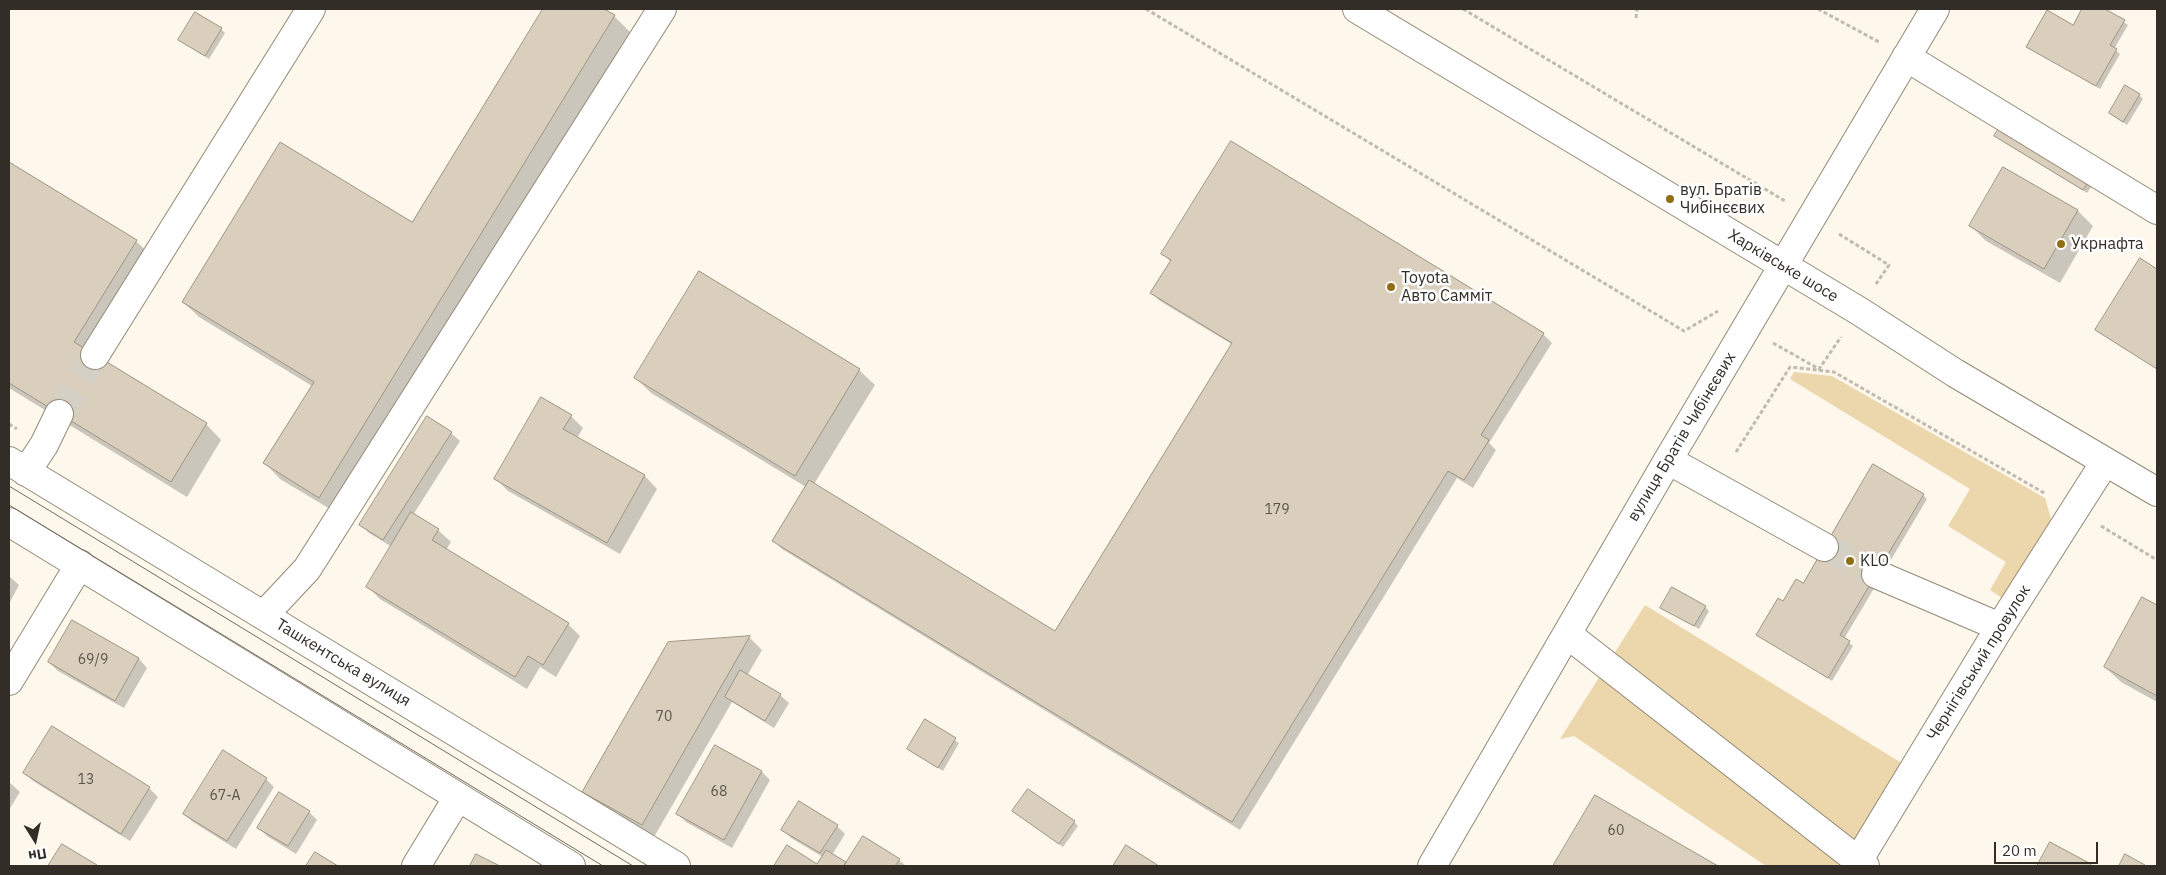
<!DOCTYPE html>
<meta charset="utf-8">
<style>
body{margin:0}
#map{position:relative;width:2166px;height:875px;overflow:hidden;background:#fef8ec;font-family:"IBM Plex Sans",sans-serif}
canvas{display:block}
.frame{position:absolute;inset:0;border:10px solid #322e27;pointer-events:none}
.north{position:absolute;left:10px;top:815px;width:50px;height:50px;-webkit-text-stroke:4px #fff;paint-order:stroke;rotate:170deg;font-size:14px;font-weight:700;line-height:20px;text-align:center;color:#322e27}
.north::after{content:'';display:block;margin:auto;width:18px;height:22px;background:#322e27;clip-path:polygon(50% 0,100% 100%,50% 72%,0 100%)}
.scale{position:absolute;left:1994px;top:842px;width:104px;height:22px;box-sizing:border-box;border:2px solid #322e27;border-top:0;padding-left:6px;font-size:15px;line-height:18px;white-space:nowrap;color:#322e27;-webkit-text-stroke:4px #fff;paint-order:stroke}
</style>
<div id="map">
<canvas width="2166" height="875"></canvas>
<div class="frame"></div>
<div class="north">Пн</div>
<div class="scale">20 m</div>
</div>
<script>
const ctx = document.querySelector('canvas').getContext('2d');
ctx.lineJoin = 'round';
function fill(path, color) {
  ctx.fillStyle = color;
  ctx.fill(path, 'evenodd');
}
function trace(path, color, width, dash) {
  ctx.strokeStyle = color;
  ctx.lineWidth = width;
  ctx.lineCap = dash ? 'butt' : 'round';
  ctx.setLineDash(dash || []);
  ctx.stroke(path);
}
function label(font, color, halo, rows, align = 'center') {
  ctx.font = font + ' "IBM Plex Sans",sans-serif';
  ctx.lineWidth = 5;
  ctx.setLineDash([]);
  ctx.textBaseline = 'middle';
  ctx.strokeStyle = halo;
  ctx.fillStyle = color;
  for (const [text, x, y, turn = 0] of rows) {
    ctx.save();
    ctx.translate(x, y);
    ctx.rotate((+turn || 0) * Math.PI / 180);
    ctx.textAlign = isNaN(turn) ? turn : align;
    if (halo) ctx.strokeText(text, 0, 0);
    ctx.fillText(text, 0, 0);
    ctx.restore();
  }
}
fill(new Path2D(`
 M1794,372L1832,376L2045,498L2051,519L2002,598L1990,590L2006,562L1948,526L1970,489L1790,379Z
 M1645,605L1908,767L1844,866H1766L1574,736L1560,739Z`), '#ecd6ab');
fill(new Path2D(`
 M544,9H602L614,16L630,32L335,512L280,479L265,463L312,386L199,317L183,302L412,224Z
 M2084,9H2103L2128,25L2114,49L2120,54L2100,89L2028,47L2074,26Z
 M221,29L225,33L209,59L179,40Z
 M2139,95L2143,99L2127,125L2110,113Z
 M1996,136L2099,176L2087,193Z
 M1231,143L1543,334L1552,343L1489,443L1496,450L1473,488L1457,478L1240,830L782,549L773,540L806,487L651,393L635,377L859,370L875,385L814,484L1056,632L1233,345L1160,301L1152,293L1171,262L1163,254Z
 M9,163L136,241L152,256L91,354L206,424L221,440L187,497L9,388Z
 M2078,211L2093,226L2060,283L1986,241L1971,226Z
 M2140,260L2157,270V369L2097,330Z
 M571,416L583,428L577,438L645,476L657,489L620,554L508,491L496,479Z
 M451,433L460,441L413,515L438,530L451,542L446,550L568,624L580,636L556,677L540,667L527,689L380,599L368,587L392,547L369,533L360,524Z
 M1923,495L1927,499L1844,639L1853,646L1832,681L1758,635L1783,603L1803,585Z
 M9,576L19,585L9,604Z
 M2143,599L2157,607V702L2121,682L2105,667Z
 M1705,607L1709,611L1699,629L1662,608Z
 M72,622L139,659L147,668L124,708L58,671L49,662Z
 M750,638L762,650L747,676L780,695L789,703L774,728L732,702L654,837L596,804L583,791L668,643Z
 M925,721L959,743L943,771L908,749Z
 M52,728L149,788L158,797L130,841L33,781L24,773Z
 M715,746L762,772L770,780L732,848L686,822L678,814Z
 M266,779L274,787L236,849L193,822L184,814Z
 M9,782L20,792L9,810Z
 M1596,797L1715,866H1555Z
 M1014,811L1074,822L1078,826L1063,847Z
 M309,812L317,820L296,854L267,836L259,828Z
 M837,826L845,834L832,855L847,864L899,860L906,866H775L787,847L818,866L823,857L791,838L783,830Z
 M2051,844L2090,865L2092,866H2039Z`), '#0003');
const building = new Path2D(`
 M543,9H604L615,15L319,498L263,463L314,382L182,302L280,142L412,222Z
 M2082,9H2105L2125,20L2110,45L2117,49L2096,86L2026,47L2047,10L2073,25Z
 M195,12L222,28L205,56L178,40Z
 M2125,85L2140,94L2123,122L2109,113Z
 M2007,116L2096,171L2083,190L1994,136Z
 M1231,141L1544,333L1481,435L1489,440L1464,480L1448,471L1232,822L772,541L809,480L1055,631L1232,343L1150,293L1171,260L1161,254Z
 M9,162L137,240L74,342L207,423L171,482L9,383Z
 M2003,167L2078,210L2044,269L1969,226Z
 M2140,258L2157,269V369L2095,330Z
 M699,271L860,369L795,476L634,378Z
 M541,397L572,415L563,429L645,475L607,543L494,479Z
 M427,416L452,432L383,540L359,525Z
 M1873,464L1924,494L1840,635L1850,641L1828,678L1756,635L1778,598L1783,601L1796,579L1803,583Z
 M411,512L439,529L432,540L569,623L543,665L528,656L515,677L366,587Z
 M1672,587L1706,606L1694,626L1660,608Z
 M2142,597L2157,605V696L2104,667Z
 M72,620L139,658L115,701L48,662Z
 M750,636L642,825L582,792L668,642Z
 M740,670L781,694L765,721L725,697Z
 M925,719L956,738L938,768L907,749Z
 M52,726L150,787L121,834L23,773Z
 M715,745L762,771L724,840L676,814Z
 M223,750L267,778L227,841L183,814Z
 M1028,789L1075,821L1059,844L1012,811Z
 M279,792L310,811L288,846L257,828Z
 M1595,795L1718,866H1553Z
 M799,801L838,825L820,853L781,830Z
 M863,836L900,859L895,866H844Z
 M2050,842L2091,864L2090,866H2037Z
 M62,844L97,865V866H48Z
 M787,845L817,864L826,850L846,862L844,866H774Z
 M1126,845L1159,866H1113Z
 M315,852L338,866H306Z
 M476,854L500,866H470Z
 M2125,854L2145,865V866H2119Z`);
fill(building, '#d9cfbc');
trace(building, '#9d9482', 1);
trace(new Path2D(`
 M59,414L95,355
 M1824,547L1876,574`), '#d5d0c5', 28, [28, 14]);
const minor = new Path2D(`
 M1906,57L2157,210
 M95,355L311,9
 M1668,460L1824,547
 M9,461L676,866
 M26,472L44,445L59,414
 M9,522L571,866
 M1876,574L2000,627
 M264,615L307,569L662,9
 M1567,634L1865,866
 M9,681L80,564
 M416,866L458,797
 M1432,866L1668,460L1935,9
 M1855,866L2000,627L2105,462`);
const major = new Path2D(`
 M1357,9L1859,311L1955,373L2157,492`);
trace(minor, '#928977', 30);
trace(major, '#928977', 30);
trace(new Path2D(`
 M1146,9L1684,331L1718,311
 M1463,9L1785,201
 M1818,9L1879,42
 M1636,18L1637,9
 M1839,234L1889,265L1876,284
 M1773,343L1819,369L1841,337
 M9,424L17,429
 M1736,452L1790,367L1834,372L2046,494
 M2101,526L2157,560`), '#c0bbb0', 3, [4, 2.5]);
trace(minor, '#fff', 28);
trace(major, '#fff', 28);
trace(new Path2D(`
 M9,486L633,866
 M9,505L603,866`), '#706b63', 1);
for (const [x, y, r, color] of [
 [1670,199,5,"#916e14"],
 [2061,244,5,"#916e14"],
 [1391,287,5,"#916e14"],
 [1850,561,5,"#916e14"]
]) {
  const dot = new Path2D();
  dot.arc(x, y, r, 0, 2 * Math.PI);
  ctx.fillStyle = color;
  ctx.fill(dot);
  trace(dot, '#fff', 2);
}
label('14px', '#5c564c', null, [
 ["179",1277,510],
 ["69/9",93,660],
 ["70",664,717],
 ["13",86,780],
 ["68",719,792],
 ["67-А",225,796],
 ["60",1616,831]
]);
label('16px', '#322e27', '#fff', [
 ["вул. Братів",1680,190],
 ["Чибінєєвих",1680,208],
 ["Укрнафта",2071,244],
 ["Toyota",1401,278],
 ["Авто Самміт",1401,296],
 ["KLO",1860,561]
], 'left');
label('16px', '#322e27', '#fff', [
 ["Харківське шосе",1783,266,31],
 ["вулиця Братів Чибінєєвих",1682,437,-59],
 ["Ташкентська вулиця",343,663,31],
 ["Чернігівський провулок",1979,663,-58]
]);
</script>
